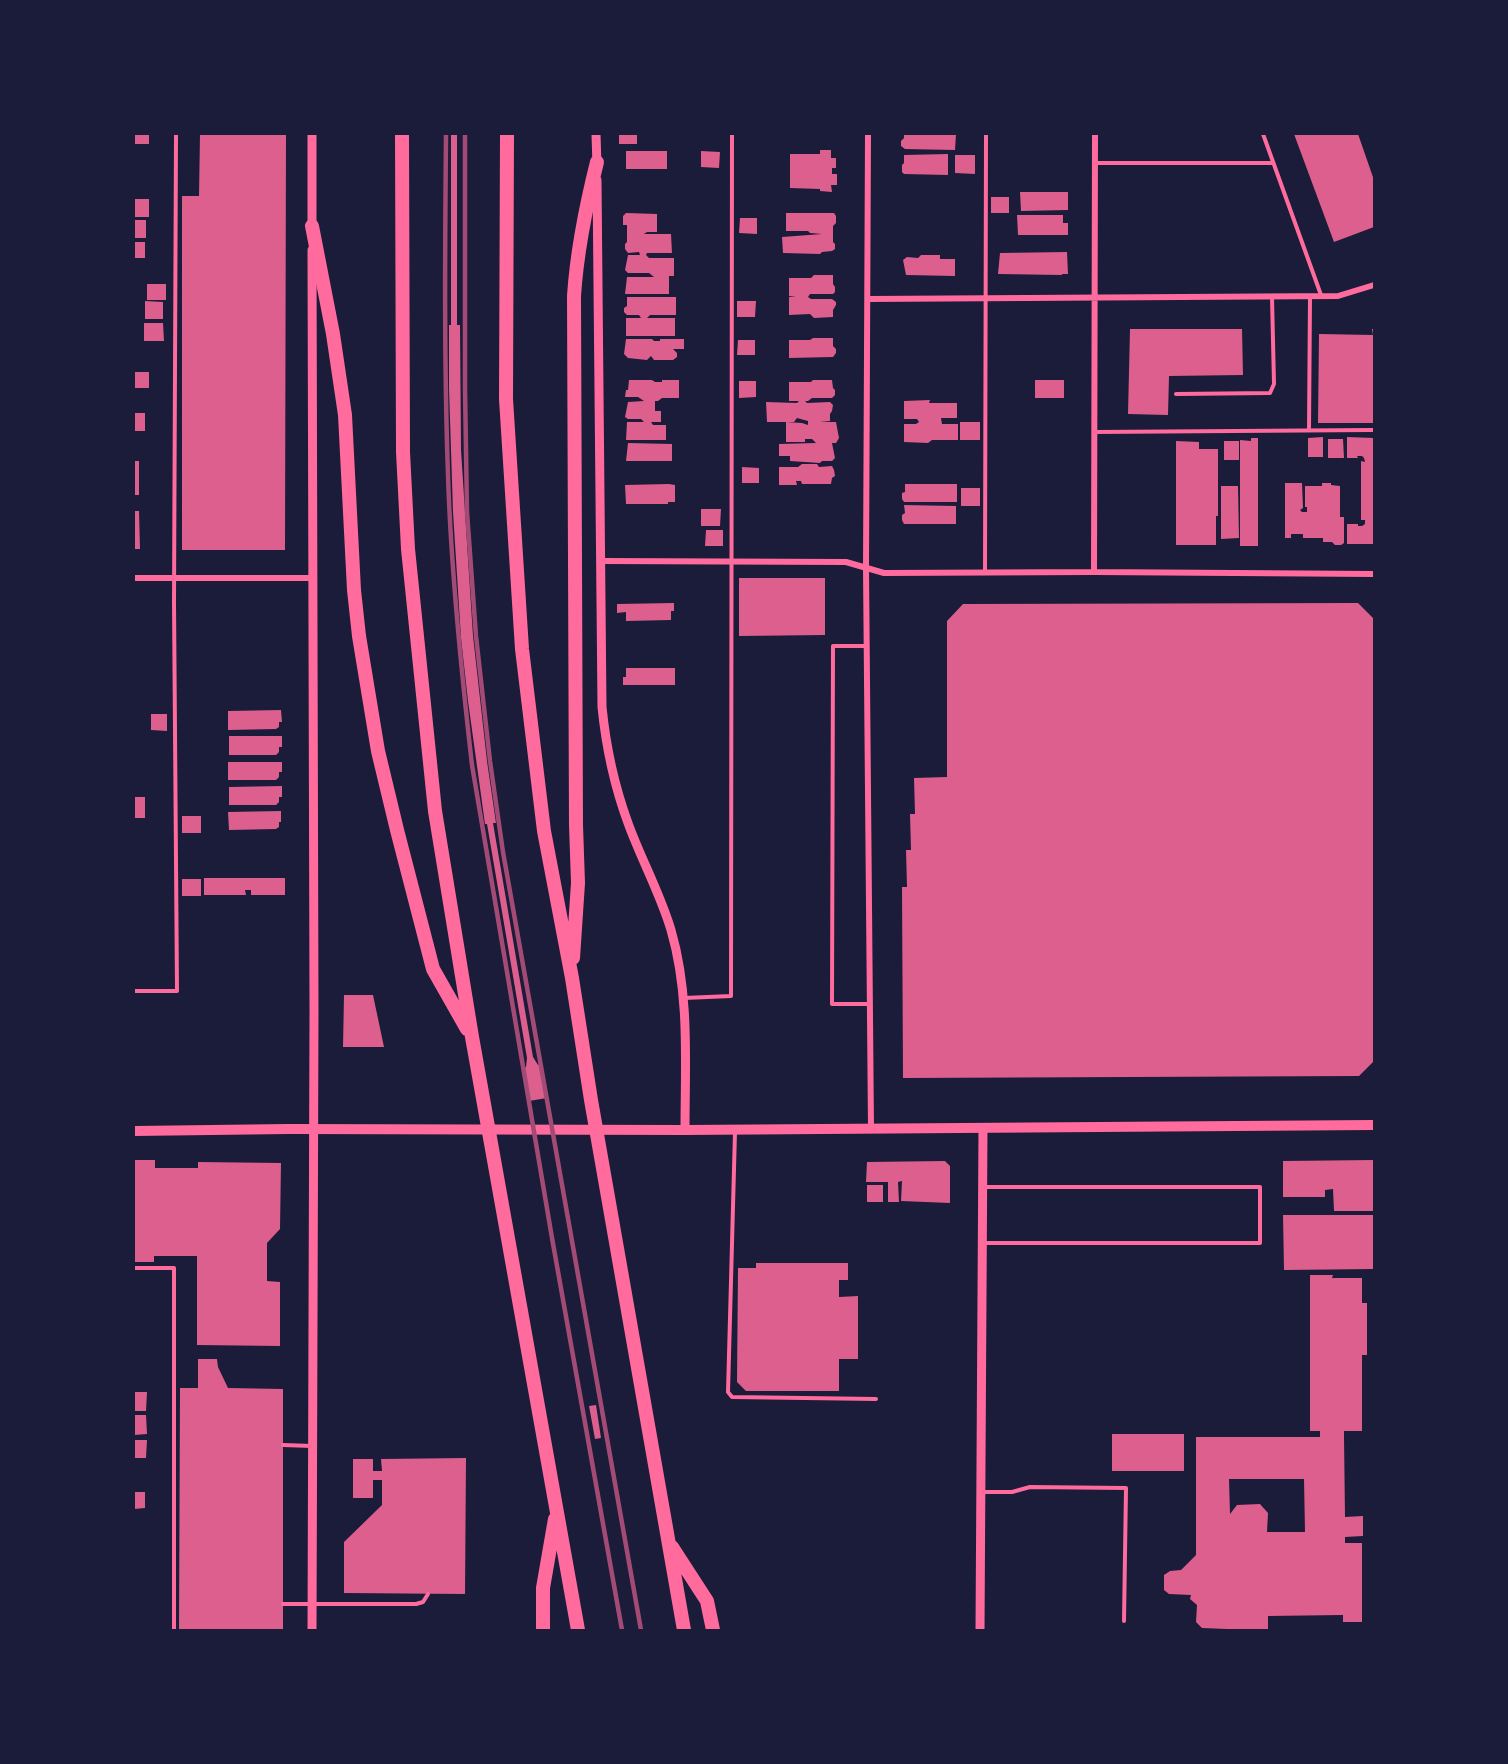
<!DOCTYPE html>
<style>
body{margin:0}
#map{position:relative;width:1508px;height:1764px;overflow:hidden;background:#1b1b3a;font-family:"Libre Baskerville",serif}
canvas{display:block}
.frame{position:absolute;inset:0;border:135px solid #1b1b3a;pointer-events:none}
</style>
<div id="map">
<canvas width="1508" height="1764"></canvas>
<div class="frame"></div>
</div>
<script>
const ctx = document.querySelector('canvas').getContext('2d');
ctx.lineJoin = 'round';
function fill(path, color) {
  ctx.fillStyle = color;
  ctx.fill(path, 'evenodd');
}
function trace(path, color, width, dash) {
  ctx.strokeStyle = color;
  ctx.lineWidth = width;
  ctx.lineCap = dash ? 'butt' : 'round';
  ctx.setLineDash(dash || []);
  ctx.stroke(path);
}
fill(new Path2D(`
 M134,134H149V144H134Z
 M200,134H286L285,550H182V196H199Z
 M451,134H457V325H460L461,450L473,636L487,761L496,823H493L533,1057L538,1065L541,1064L547,1098L529,1101L524,1068L526,1067L527,1058L487,824H485L468,701L461,638L453,512L449,388V325H451Z
 M619,134H637V144H619Z
 M904,134H956L955,150L905,149L901,146V141L904,138Z
 M1294,134H1358L1374,180V227L1334,242Z
 M820,150H831V158H836V168H832V174H837V185H831L832,192L820,191V189L790,188V154H820Z
 M626,151H667V169H626Z
 M701,151L720,152L719,168L701,167Z
 M948,154V175L904,174L902,172V165L904,163V155Z
 M955,155H975V174L955,173Z
 M1020,192H1068V210L1021,211Z
 M991,197H1009V213H991Z
 M134,199H149V217H134Z
 M626,213L657,214V232H647L644,234H671L672,253H647L646,255L649,258H674V276H669V294H625L627,277H654L649,273H628L625,270L628,255H640L639,252L628,253L625,249V244L627,242V225H623V216Z
 M786,213H834L836,216V223L833,226V242L835,244V249L832,251L822,252L820,254L783,253L782,237L822,234L810,233L808,231H786Z
 M1017,215H1063V223H1068V235H1018Z
 M740,218H757V234L739,233Z
 M134,220H146V238H134Z
 M134,242H145V258H134Z
 M1067,252L1068,274H1062V275L998,274L1000,253Z
 M921,255H940V259H955V276L906,275L903,260L907,257L918,258Z
 M814,275H833V284L835,287V292L833,294H810L808,297L811,299H832L836,302V305L833,310V317L814,318L810,314L789,315V297L796,296H789V278H811Z
 M147,284H166V300H147Z
 M627,297H676V315H650L647,318H675V336H626V318H641L639,315H627L624,312V308L627,306Z
 M145,301L163,302V319H145Z
 M737,301H756L755,317H737Z
 M144,323H163L164,341H144Z
 M1130,329H1242L1243,375L1169,376L1168,415L1128,414Z
 M1372,329H1374V423H1318L1319,334L1373,335Z
 M813,338H833V346L836,349V353L833,357L789,358V340H810Z
 M626,339H652L654,341H660V339H684V349H673L677,353V357L673,360H654L651,356L647,360L628,358L624,354Z
 M738,340H755V355H737Z
 M134,372H149V388H134Z
 M629,380H652L655,382H662V380H679V398H662L658,401H655V411H661V422H651L653,425H666V440H626L627,422H644L641,419H628L625,417L628,402L644,401L638,397H625L626,390H628Z
 M813,380H832L833,388L835,390V395L832,398H812L808,401H805L807,403L830,402L833,405L832,411L830,414V421L820,422H836L839,438L836,443H832L835,458L832,461H822L820,463L790,461V456H779V444L816,443L812,439H805V442H786V422L802,423L808,425V421L797,418L794,422H767L766,402L797,403L799,401H789V382H811Z
 M1035,380H1064V398H1035Z
 M739,381H756V397L739,398Z
 M930,400L929,403H957V418H941L942,424H958V440H932L928,443L904,442V424H916L919,422L917,419H904V401Z
 M134,413H145V431H134Z
 M960,422H980V440H960Z
 M1323,437V457H1308V438Z
 M1347,437L1374,438V544H1347V524H1358V526H1362L1365,524V520H1361V461L1365,462L1364,458L1362,456H1357L1358,458H1347Z
 M1251,438H1258V546H1240V440L1251,441Z
 M1328,439H1343L1344,458H1328Z
 M1176,441L1199,442V449H1218V516H1216V545H1176Z
 M1224,441H1239V460H1224Z
 M628,443L672,444V461H626Z
 M134,461H139V495H134Z
 M802,464H817L819,467L832,466L834,470L835,476L832,478L831,484H802L801,481H796L797,485H779V467H798Z
 M742,467L759,468V483H742Z
 M1285,483H1302L1303,508L1300,510L1302,512H1307V507H1305V486H1322V483H1331V485L1340,486V517H1344V543L1341,545H1335L1332,542H1323V538H1303V534H1291V538H1285Z
 M669,484L675,485V502H668V504H626L625,485Z
 M905,484H957V502H904L902,499V493L905,492Z
 M1221,486H1238L1239,538L1221,539Z
 M961,488H980V506H961Z
 M904,505L956,506V524H904L902,520V515L905,513Z
 M701,509H721L720,526H701Z
 M134,511H139L140,549H134Z
 M706,530H723V546H705Z
 M739,578H825V635L739,636Z
 M674,603V611H671V620L626,621V612L617,613V604Z
 M1358,603L1374,619V1061L1359,1076L903,1078L902,887H907L906,850H911L910,814H915L914,778L947,777V621L963,604Z
 M626,668H675V685H623V677H626Z
 M281,710L282,722H279V727L276,729L228,730V711Z
 M151,714H167V731L151,730Z
 M229,736H282V747H279V752L276,755H229Z
 M228,762H282V772H279V777L276,780H228Z
 M282,786V797H279V802L276,805H229V787Z
 M134,797H145V818H134Z
 M281,811V822H279V827L276,829L229,830L228,812Z
 M182,816H201V833H182Z
 M204,878H285V895H251V890H245L246,895H204Z
 M182,879H201V896H182Z
 M344,995H373L384,1047H343Z
 M134,1160H155V1168H198V1162L281,1163L280,1229L267,1243V1281L280,1282V1346L197,1345V1256H154V1262H134Z
 M1374,1160V1211H1334L1333,1189L1325,1190V1197H1283V1161Z
 M945,1161L950,1166V1203L901,1201L902,1181L898,1182L899,1202H888V1182H866L867,1162Z
 M867,1185H883V1202H867Z
 M1283,1215H1374V1269L1284,1270Z
 M756,1263H848V1280H839V1297L858,1296V1359H839V1391H746L737,1382L738,1268H756Z
 M1310,1275H1333L1332,1278H1362V1303H1367V1355H1362V1431H1344V1436L1345,1517L1363,1516V1536L1345,1537V1543H1362V1622H1343V1615L1268,1616V1630H1227V1629L1202,1628L1196,1622L1197,1605L1190,1599L1191,1595L1169,1594L1164,1590V1575L1170,1571L1181,1570L1196,1555V1437H1320V1431H1310ZM1229,1479H1304L1305,1532H1267L1268,1513L1260,1504L1237,1505L1230,1514Z
 M198,1359H217L218,1367L228,1388L283,1389V1630H179L180,1388H198Z
 M134,1392H147L146,1411H134Z
 M596,1405L601,1438L595,1439L589,1406Z
 M134,1415H146L147,1434L134,1435Z
 M1112,1434H1184V1471H1112Z
 M134,1440H147L146,1458H134Z
 M466,1458L465,1594L344,1593V1542L382,1505V1480H373V1498H353V1459H373V1471H382L381,1459Z
 M134,1492H145V1508L134,1509Z`), '#dd5f8e');
trace(new Path2D(`
 M1263,134L1321,295
 M1095,163H1273
 M1176,394L1270,393L1274,384L1272,297
 M1309,430L1310,296
 M1094,432L1374,430
 M985,572L986,134
 M866,646H833L832,1004H869
 M134,991H177L174,601L176,134
 M684,998L731,996L732,134
 M735,1132L728,1392L732,1397L876,1399
 M983,1243H1260V1187H984
 M134,1268H174V1630
 M283,1445L312,1446
 M981,1492H1012L1030,1487L1126,1488L1124,1621
 M283,1604H416L423,1602L428,1594`), '#ff6b9d', 4);
trace(new Path2D(`
 M868,134L866,568L871,1129
 M868,299L1338,296L1374,285
 M602,561L846,562L884,573L1094,572L1374,574
 M1094,572L1095,134
 M134,578H312`), '#ff6b9d', 6);
trace(new Path2D(`
 M312,134V230
 M596,134L597,166
 M597,180L602,707C606,747 614,785 628,823C641,859 660,893 671,930C690,995 685,1063 685,1130
 M312,1630L314,1011L312,250
 M980,1630L983,1128`), '#ff6b9d', 9);
trace(new Path2D(`
 M134,1131L288,1129L685,1130L1374,1125`), '#ff6b9d', 10);
trace(new Path2D(`
 M402,134L403,452L408,549L435,811L472,1037L578,1630
 M507,134L506,399L522,649L544,831L572,978L591,1100L684,1630
 M312,226L333,334L345,415L354,590L359,636L378,751L397,830L433,969L467,1029
 M573,958L578,883L576,825L574,296C577,250 586,206 597,162
 M672,1547L707,1601L713,1630
 M543,1630V1588L555,1519`), '#ff6b9d', 14);
trace(new Path2D(`
 M446,134C445,247 444,361 448,475C451,572 461,669 472,765L552,1238L622,1630
 M465,134V388L467,512L476,636L490,761L503,852L641,1630`), '#a44b75', 4.5);
</script>
